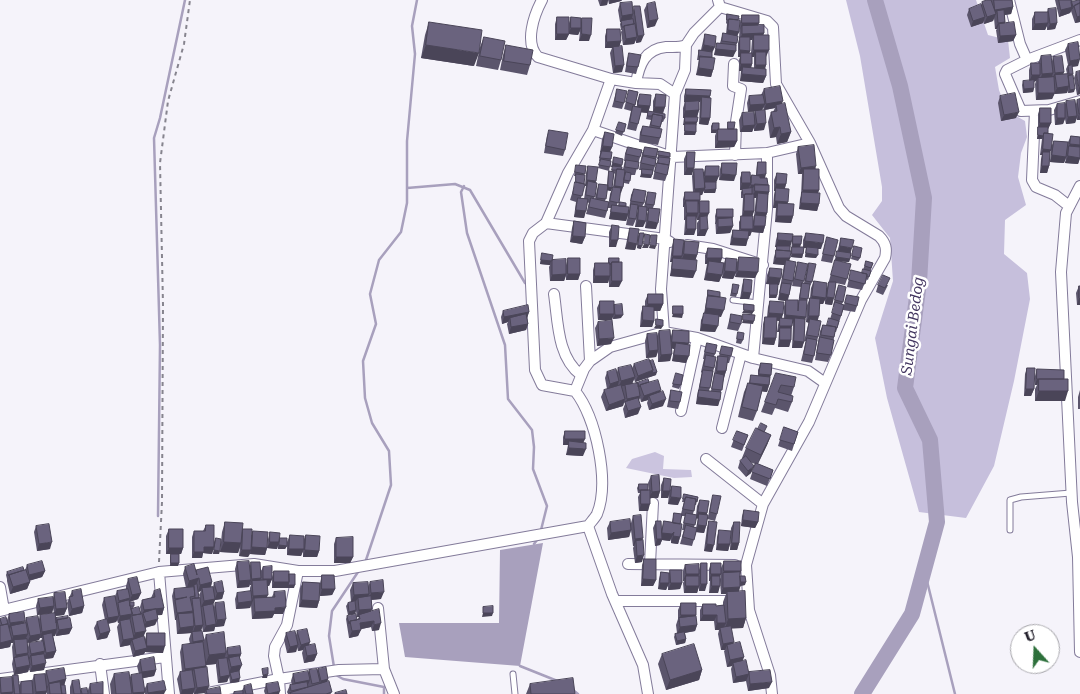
<!DOCTYPE html>
<style>
body{margin:0}
#map{position:relative;width:1080px;height:694px;overflow:hidden;background:#f5f3fa;font-family:"Roboto Serif",serif}
canvas{display:block}
.north{position:absolute;left:1010px;top:624px;width:50px;height:50px;box-sizing:border-box;background:#fff;border:1px solid #a7a6ab;border-radius:50%;rotate:340deg;font-size:14px;font-weight:700;line-height:20px;text-align:center;color:#24212d}
.north::after{content:'';display:block;margin:auto;width:18px;height:22px;background:#2d703b;clip-path:polygon(50% 0,100% 100%,50% 72%,0 100%)}
</style>
<div id="map">
<canvas width="1080" height="694"></canvas>
<div class="north">U</div>
</div>
<script>
const ctx = document.querySelector('canvas').getContext('2d');
ctx.lineJoin = 'round';
function fill(path, color) {
  ctx.fillStyle = color;
  ctx.fill(path, 'evenodd');
}
function trace(path, color, width, dash) {
  ctx.strokeStyle = color;
  ctx.lineWidth = width;
  ctx.lineCap = dash ? 'butt' : 'round';
  ctx.setLineDash(dash || []);
  ctx.stroke(path);
}
function label(font, color, halo, rows, align = 'center') {
  ctx.font = font + ' "Roboto Serif",serif';
  ctx.lineWidth = 5;
  ctx.setLineDash([]);
  ctx.textBaseline = 'middle';
  ctx.strokeStyle = halo;
  ctx.fillStyle = color;
  for (const [text, x, y, turn = 0] of rows) {
    ctx.save();
    ctx.translate(x, y);
    ctx.rotate((+turn || 0) * Math.PI / 180);
    ctx.textAlign = isNaN(turn) ? turn : align;
    if (halo) ctx.strokeText(text, 0, 0);
    ctx.fillText(text, 0, 0);
    ctx.restore();
  }
}
fill(new Path2D(`
 M655,452L664,456L663,469L691,470L692,477L674,478L626,468L632,459Z`), '#cbc4df');
fill(new Path2D(`
 M846,0H976L988,35L1008,40L1010,58L995,67L999,90L1007,111L1025,121L1027,137L1021,153L1018,177L1026,205L1005,220L1004,254L1027,273L1030,299L1014,381L994,466L966,518L919,512L887,398L875,338L893,281L890,238L872,215L882,201V187L860,56Z`), '#c6bfdc');
fill(new Path2D(`
 M543,543L520,666L405,657L399,623H499L500,550Z`), '#a8a0bd');
trace(new Path2D(`
 M464,186L461,192L467,233L505,345L508,399L532,430L534,447L533,469L547,506L541,530
 M407,188L455,184L470,190L525,283
 M158,516L160,345L154,138L160,118L185,0
 M534,544L537,540
 M365,563L391,485L389,451L372,423L365,398L363,361L376,324L370,294L379,260L401,232L407,203V141L415,54L412,26L417,0
 M924,569L955,694
 M520,666L560,682
 M334,667L329,636L332,611L358,572
 M336,675L343,679L384,687V694
 M573,690L578,694`), '#a8a0bd', 2.5);
trace(new Path2D(`
 M862,694L912,614L937,522L930,440L905,388L919,282L924,198L900,86L875,0`), '#a8a0bd', 16);
const service = new Path2D(`
 M733,300L758,303
 M1010,530V500L1021,497L1071,493
 M513,674L515,694`);
const minor = new Path2D(`
 M542,0C534,15 524,43 538,57L611,79L636,83C639,65 645,49 666,47C673,47 679,48 686,45L694,33L720,7
 M718,0L720,7L767,21L773,27L776,84L810,143L839,208L846,216L879,236C886,243 887,249 885,258L861,300L809,422L763,504L746,565L749,610L770,675L772,694
 M1009,0L1020,44L1027,60L1080,40
 M1027,60L1007,70L1005,74L1021,111L1049,110L1080,101
 M734,64L733,86L741,89L736,122L735,155
 M636,83L660,84L675,94
 M1035,111L1032,180L1036,187L1055,195L1069,206
 M593,130L672,157L767,153L810,143
 M1080,186L1066,213L1061,272L1072,502L1078,557L1080,652
 M546,223L665,239L670,242
 M687,245L713,249L763,265
 M586,286L590,361
 M554,294C558,321 557,357 581,375
 M664,332L661,289L675,94L685,70L686,45
 M753,358L767,209V153
 M575,391L542,385L535,370L529,241L533,233L546,223L568,173L593,130L611,79
 M681,411L697,338
 M722,428L741,354
 M706,459L763,504
 M588,526L612,594L643,665L648,694
 M628,564L735,565
 M650,564L653,503
 M298,571L287,625L275,647L274,656L279,679L339,670L384,669
 M159,572L169,694
 M0,587L4,610
 M616,601H737
 M378,608L384,669L394,694
 M0,611L159,572L254,564L298,571H335L588,526C591,522 595,518 597,514C610,482 596,417 575,391L584,369L590,361L610,347L664,332L697,338L753,358L808,371L825,383
 M100,664L104,694
 M0,679L165,657
 M203,694L279,679L280,694`);
trace(service, '#837b9a', 7);
trace(minor, '#837b9a', 12);
trace(new Path2D(`
 M159,562L162,502L163,305L160,163L168,101L184,44L190,0`), '#86848e', 2, [4, 4]);
trace(service, '#fff', 5);
trace(minor, '#fff', 10);
fill(new Path2D(`
 M598,0H622L621,1L609,4L608,0L607,5L600,6Z
 M987,0H1012L1013,7L1011,14L1005,15V23L1016,35L1013,41L998,43L996,30L997,29H995L994,18L993,21L984,24L983,21V23L971,27L967,15L969,9L981,5L982,2Z
 M1055,0H1075L1071,1V2L1080,0V22L1075,23L1071,11L1070,13L1059,17Z
 M620,3L633,10L634,6L641,42L636,43V40L634,44L623,45L621,32L622,30H621L620,24L621,22H620L618,10Z
 M647,4L655,26L647,28L644,10Z
 M1048,9L1057,23L1055,29L1047,30V26L1045,30H1032V19L1035,12H1047Z
 M727,14L738,20L739,32L737,36V43L733,57L714,55L715,50L717,43H720L723,33L726,34L727,24L726,23Z
 M742,15L758,25L764,33L763,35L766,57V65L765,69L766,76L763,83L740,81L741,71H739V60L740,57H738V43L739,39L740,22ZM750,40H752L751,53H749L750,51ZM752,57H754V68H751L752,64Z
 M557,17L569,23L571,17L581,22L582,18L589,41H579L580,31L578,35L569,34L566,40H555V24Z
 M429,22L474,66L421,58L425,35Z
 M607,29L621,41L619,46L622,72L613,73L610,53L612,48H605V36Z
 M705,34L712,53V57L713,70L711,77L696,75L699,60H697L698,54L699,50H701L703,41Z
 M484,37L501,60L498,70L476,66L480,47Z
 M1068,44L1078,66L1072,67L1074,92L1068,93V90L1067,93L1054,94L1052,99L1036,100L1035,84L1036,81L1034,82V88L1033,92L1023,93L1022,85L1023,81H1029V70L1031,63H1038L1041,56L1052,61L1053,57L1064,72L1063,74H1067L1066,69L1068,65L1065,50Z
 M506,45L530,65L527,75L500,70L503,55Z
 M629,53L638,67L636,74L625,72L627,60Z
 M1076,72L1080,94L1077,95L1074,78Z
 M617,89L624,103L622,109L612,107Z
 M686,89L710,96V118L708,125L699,124L700,102H699V110L697,117L695,135H684L685,125H683L684,118H683V108L685,102H684V96Z
 M764,89L782,104L791,132L787,142L777,144L776,137L770,138L768,122L771,112H773L775,108L765,110L764,130L754,131V127L752,132H740L739,120L742,113L754,115L755,111L764,110L763,107L762,110L748,112L747,103L749,96L761,95Z
 M629,90L638,92L635,106H637V101L640,94L650,106L648,113L641,112L638,124L636,131L627,129L631,111L624,109Z
 M656,94L665,107L663,114L665,118L663,122H662L660,129V138L658,145L639,142L640,132L643,126L649,127L651,120L646,119L648,111L653,112V101Z
 M1000,96L1016,118L1001,121L998,103Z
 M1080,99V120H1077V118L1075,123L1066,124L1065,119L1063,124L1055,125L1054,110L1057,104H1065L1066,101L1076,104L1077,100Z
 M1040,108L1051,123L1048,129V133L1051,150L1050,152L1049,166L1047,173H1040L1041,159L1042,155H1040L1042,139H1037L1038,129V114Z
 M619,122L626,124L622,136L615,133Z
 M728,122L734,129L737,141L734,147L715,148V136L716,133H711V126L713,123L719,129H727Z
 M549,130L565,150L563,156L544,153L547,136Z
 M605,132L612,147L610,152L611,159L609,171L598,168L600,161H599L602,139Z
 M1071,136L1080,137V158L1078,164L1065,163L1066,158L1064,163L1050,162L1051,147L1054,141L1068,142Z
 M628,147L640,157L635,175H631L629,184L624,183L623,187L620,193L617,205L618,206L620,202L626,206L629,211L631,195L634,189L644,203L642,207H644L646,199L648,192L654,205L653,208L656,229L645,228L647,214L648,211H647L643,227H635L637,213L638,209H637L636,219L633,226L626,225L628,215L626,221L609,219L611,208H608L605,218L586,214L589,203L587,202L584,218L574,217L576,202L570,200L575,184L576,176H574L576,165L584,174L581,198L584,199L586,186H585L586,173L588,166L596,183L594,198L595,199L597,190L599,184L607,185L608,175L609,171L611,172L613,167H611L614,157L621,167L622,169H623L625,161H624L625,154ZM614,173L615,174L613,187L610,194L609,202L605,201L607,190L611,191L612,188Z
 M645,147L658,149L655,166L651,178L640,177L642,170H639L642,154Z
 M798,147L815,169L819,190L818,193L819,204L817,211L799,209L800,199L801,196L802,174H798L796,154Z
 M659,151L670,153L667,175L665,181L653,179L655,169L657,163L658,159H657Z
 M687,152L692,175H684V159Z
 M758,162L765,178H760L768,185L769,192L768,195L767,213L765,218V226L763,233L752,232V230L750,236H748L746,246L730,245L731,237L733,230H739V222L742,216L743,198H741V192L742,190H740V178L742,172L751,178L752,175H756L757,165ZM754,198H756L754,217L753,221L752,216L754,211Z
 M722,163L734,181L719,180L720,169Z
 M706,166L716,183V189L715,193H704V190L702,195H700V200L698,206L700,201L707,216L705,236H697V223L699,220H697V215L694,235H684L685,222V220H684V207H683V199L685,192H693L692,176L694,169L704,172Z
 M777,173L786,184L785,188L787,204L793,216L791,223L775,222L776,208H773L774,195L775,191H774V180Z
 M717,209L732,219L733,226L730,233L716,234L715,216Z
 M574,221L585,237L582,244L570,242L572,228Z
 M612,225L616,247H609V232Z
 M630,228L638,236L640,233L641,249L637,248L638,237L635,250L625,249L628,235Z
 M778,233L790,247L789,261L794,279L796,268L798,262L804,281L803,283H804L807,269L809,263L812,282L809,288L807,301L805,320L804,341L809,322H806L807,305L810,298L811,288L814,281L827,288L841,238L851,253L849,262L837,261L847,279L845,285L836,283L832,305L825,304V298L823,304H820L817,321L818,337L814,356L812,363L801,361L806,341H804L802,348H792L793,325V323L792,322L791,340L789,347H778L779,332H777L778,325L779,321L777,320L776,338L774,345L762,344L763,324L765,317H767L768,307L770,301L783,314L781,318L784,319V306L786,301L778,300L784,265L773,264L774,257L777,247H775L776,240ZM793,281L792,286L801,287L798,303L788,300L791,287Z
 M806,233L821,249H818L816,258L805,257L806,248H804L803,254L802,258L791,257L792,239L793,236L800,247H803V240Z
 M827,237L834,256L832,263L821,261L825,244Z
 M674,239L683,246L685,241L697,255L695,260L693,278L670,276L672,262H670L672,246Z
 M854,246L860,258L858,261L851,259Z
 M708,248L722,258L720,262L724,263L726,258L737,262L739,257L755,278L735,277L736,273L733,279L722,278L723,269L722,275L719,282L704,280L707,264H705V255Z
 M542,253L552,260L566,265L568,258L580,274L578,280H566V276L564,281H550L549,267L550,265L540,264Z
 M609,258H619V287H609V279L608,283H593V270L595,263H608Z
 M866,261L873,263L868,280L866,279L862,290L847,287L851,270L862,273Z
 M770,268L779,285H777V295L776,298H769V288L770,284H766L767,275Z
 M744,279L751,293L749,299H740L742,286Z
 M733,284L737,294L736,297L730,296Z
 M839,285L843,302L842,304L844,305L847,295L857,306L855,312L843,310L836,332H835L831,355L828,362L815,360L820,331L823,325H827L830,319L834,307H833L836,292Z
 M878,285H888L883,295L876,292Z
 M1079,286H1080V305H1077L1076,293Z
 M708,290L720,297L721,317L719,316L715,332L700,331L701,320L704,314Z
 M648,294L663,304L660,311H654V321L652,327H640L641,313L643,306H645V301Z
 M600,301L614,305L621,318L613,319V316L598,320L597,308Z
 M503,311L529,312L527,318L528,324L526,330L509,334L507,324L508,322L502,324L501,317Z
 M731,314L741,324L738,331L727,329L729,321Z
 M598,322L611,344L597,346L595,328Z
 M673,330L688,345L686,363L672,361L674,349L672,348L670,361L658,362V352L656,357L646,358L645,341L647,334L657,336L659,331L671,336Z
 M738,332L743,340L741,344L736,343Z
 M707,343L715,354L714,356V368L709,391H711L714,375L716,362L718,356H719L722,346L731,356L729,363H727L726,371L724,377L718,406L696,404L697,396L702,373L701,372L704,359H703L705,349Z
 M761,363L772,364L769,385L767,392L762,391L757,411L753,421L738,417L744,392L748,383H749L751,375L758,376V370Z
 M634,364L656,375L635,382L634,379L632,384L649,382L660,392L663,406L649,410L647,403L648,400L641,402L640,398L639,401L638,414L625,418L623,409L625,404L624,402L623,406L606,411L601,397L604,390L607,389L605,378L607,372H617L618,368H632Z
 M1027,368L1034,389L1031,396H1024L1025,374Z
 M1037,369L1065,401H1035V389L1037,385H1035V376Z
 M676,373L681,385L679,389L672,387Z
 M776,373L794,387L791,396L792,402L788,412L775,408L772,415L761,412Z
 M671,390L680,402L678,409L667,407L669,397Z
 M1080,390V409H1078V397Z
 M784,427L798,432L792,451L778,446Z
 M565,431L583,442V456L566,455L568,445H563V437Z
 M737,431L748,435L742,451L731,447Z
 M764,432L771,435L767,445L758,464L773,470L767,486L750,479L755,464L750,462L751,473L746,477L738,468L740,461L743,458H742L746,448Z
 M651,476L660,491L658,498H650L648,511H639L638,497L640,493H638L637,488L639,484L649,490L648,483Z
 M664,478L670,490L672,486L678,505L668,504L669,494L668,498H661V485Z
 M684,494L698,497L696,505H695L693,514L696,515L697,506L700,500L707,513V514L708,517L711,502L713,495L717,514L715,521L707,519L706,526L704,533L696,532L692,546L680,544L684,530H682L685,516H681L680,537L678,544L671,543V538L670,541L662,540L660,545L655,546L653,528L656,521L661,531L664,521L672,522L674,513L681,514L684,502H682ZM696,518L698,519L696,528L694,527Z
 M744,510L758,522L755,528L741,526L742,516Z
 M633,516L642,540V562L635,563L633,548L634,546H633L631,530L629,537L608,540L607,528L610,522L631,523Z
 M709,521L712,552L704,551L707,528Z
 M225,522L242,532L243,529L252,535L253,531L267,548L265,555L250,554L248,557L239,556L240,547L238,553L220,552L222,532Z
 M734,522L739,543L737,550H730L731,528Z
 M206,525L214,542L216,538L219,554H213L214,547L212,554L203,553L202,558H192V537L194,531H203Z
 M36,526L50,549L37,551L34,532Z
 M169,529L183,548L181,554H179L178,566H170V557L171,554H166V536Z
 M719,530L730,544L728,551L716,550L717,537Z
 M270,532L279,539L287,546L285,549H278V545L277,549L267,548L268,539Z
 M290,535L304,539L306,535L319,551L317,557H303V551L301,556L287,555V542Z
 M336,538L353,557L350,563H334V544Z
 M644,559L656,580L653,586H641L642,565Z
 M724,561L741,571L740,576L745,585L740,586L739,591L746,618L743,628H731L733,643L744,657L742,661L748,673L769,688L748,691L746,681L733,683L731,669L732,666L727,667L724,651L725,650H721L718,634L719,630H715L714,621H700V610L703,604L716,606L723,605V602L726,594H721L720,581L718,593H709L710,581H709V569L711,563L721,574L720,579L721,577V568Z
 M237,562L250,566L251,562L261,571L263,567L272,579L269,586H267V598L272,597L274,592L283,614H274L272,618L252,619L251,605L252,602L250,608L236,609L235,599L237,593L250,591V588L251,585H250V584L249,587L237,588L235,569Z
 M701,563L705,591H699V587L697,593H684L683,583L684,581H683V571L685,565L699,570Z
 M27,565L45,571L42,577L29,581L30,582L27,589L10,594L7,581V579L6,575L7,572L25,570Z
 M185,567L196,571V570L212,582L211,587H213L214,583L224,592L222,599L215,600L213,604L214,607L215,603L224,626L215,627L214,631L203,632L202,626L201,631L204,640L203,643L206,635L226,651L227,648L241,654L240,657L239,682L230,683L229,676L227,682L218,683L216,666V664L206,665V668L208,689L221,694H204L205,693L194,694V692L193,694H180L177,679L180,672H182L180,652L182,645L190,644L189,639L191,633L177,634L176,620H175L172,596L174,589L186,588L183,574ZM201,591L199,595L200,598L199,599L198,592Z
 M670,570L682,583L680,589L668,590V585L666,590L658,589L659,579L661,572L669,573Z
 M274,571L289,574L294,588H272V577Z
 M322,575L335,589L332,595L320,596V591L319,601L317,608L299,607L300,588L303,582L320,583Z
 M128,579L141,593L138,599L129,602L134,606L133,608L141,612L140,607L142,600L151,598L154,591L164,608L162,615H157L155,625L145,628L144,636L145,639L147,633L163,653L145,652L144,654L133,657L130,645L120,647L117,627L119,623H118L117,620L116,622L108,624L110,631L107,638L97,640L94,628L97,622L105,620L102,605L104,598L115,596L117,591L126,589V586Z
 M370,582L381,599L371,600L372,609L371,611L379,630L372,631L371,627L361,629L358,636L349,638L346,619L347,616L357,620L359,617H357L356,611L355,614L348,615L346,606L348,603L351,602L350,590L353,583L368,587Z
 M72,591L84,606L82,613L69,616L67,603Z
 M54,593L67,608L64,615L55,616L56,618L72,628L69,634L56,636V633L55,636H53L56,651L53,658L45,659L44,670L30,672L29,668L28,672L14,675L12,664L13,659L12,647L13,643H11L10,647L0,649V617V619L7,620L9,614L24,624L26,618L39,619L40,615L54,613L53,608L52,613L37,615L36,606L38,599L53,598ZM40,638H42L41,642L29,643L28,647L27,643L39,640Z
 M681,603L696,615L695,616L697,625L695,631L685,633L686,639L685,643L676,645L674,637L675,634L677,633L676,625L678,619V610Z
 M297,631L317,654L314,661L304,663L302,653L303,650L298,651L297,647L296,652L287,653L284,640L286,633L296,635Z
 M662,654L702,670L699,680L666,690L658,664Z
 M140,660L156,670L154,676L143,678L144,690L147,684L164,694H145V691L144,694H111L110,684L114,674L130,677L131,675L139,674L137,666Z
 M318,669L328,679L327,682L331,694H288L287,692L290,685H292L291,681L293,674L308,673L309,670L317,671Z
 M46,671L66,679L64,685L66,694H47V692L46,694H0V678H12L13,675L19,685L21,682L32,681L34,675L45,674Z
 M72,681L80,690L88,694H70V687Z
 M90,684L103,694H88V690Z
 M266,684L279,694H280H265L264,691Z
 M530,684L575,694H526Z
 M244,686L253,694H233L234,692L242,691Z`), '#5b556c');
fill(new Path2D(`
 M602,0H608L607,5L600,6Z
 M610,0H622L621,1L609,4Z
 M1013,7L1011,14L997,16V11L993,21L984,24L987,17L993,15L995,10Z
 M1073,7L1070,13L1059,17L1061,10Z
 M633,14L631,21L620,22L622,16Z
 M1080,16V22L1075,23L1077,17Z
 M985,17L983,23L971,27L973,21Z
 M658,19L655,26L647,28L649,21Z
 M1005,22L1003,29L999,24L997,29H995L998,23Z
 M742,23H759L757,30L742,26L740,30Z
 M1048,23L1045,30H1032L1035,24Z
 M1057,23L1055,29L1047,30L1050,24Z
 M571,28H581L578,35L569,34L566,40H555L557,34H568Z
 M728,30L739,32L736,38L725,37Z
 M764,33L762,40L754,35L752,40H740L742,34Z
 M582,34L591,35L589,41H579Z
 M644,35L641,42L636,43L638,36Z
 M1016,35L1013,41L998,43L1000,36Z
 M637,37L634,44L623,45L626,39Z
 M621,41L619,48H605L607,42Z
 M426,45L479,53L474,66L421,58Z
 M704,45L715,47L712,53L701,52Z
 M716,49L736,51L733,57L714,55Z
 M740,50L750,51L748,57L741,53L740,57H738Z
 M754,50H769L766,57L756,52L754,57H751Z
 M1080,59L1078,66L1068,67L1070,61Z
 M741,64H752L750,71L743,67L741,71H739Z
 M624,65L622,72L613,73L615,66Z
 M756,65H766L764,71L754,72Z
 M699,68L713,70L711,77L696,75Z
 M1064,72L1061,79L1055,75L1054,79H1052L1055,73Z
 M1053,73L1051,80L1040,81L1042,74Z
 M742,74L766,76L763,83L740,81Z
 M1032,75H1040L1038,81V78L1036,81L1029,82Z
 M1069,86L1067,93L1054,94L1057,88Z
 M1034,88L1033,92L1023,93L1024,89Z
 M1079,88H1080V94L1077,95Z
 M1075,89L1074,92L1068,93L1070,90Z
 M1038,93H1055L1052,99L1036,100Z
 M686,95L710,96L708,103L702,97L700,102H684Z
 M783,101L780,107L776,105L775,108L764,110L766,104Z
 M765,104L762,110L748,112L750,105Z
 M638,105L650,106L648,113L636,112Z
 M655,107H665L662,114L652,113Z
 M699,110L697,117L683,118L685,111Z
 M1019,112L1016,118L1001,121L1004,115Z
 M1079,114L1080,120H1077Z
 M1077,116L1075,123L1066,124L1068,117Z
 M701,118H710L708,125L699,124Z
 M1057,118H1065L1063,124L1055,125Z
 M685,122H697L696,126L685,124V125H683Z
 M766,123L764,130L754,131L757,124Z
 M1040,123H1051L1048,129H1038Z
 M755,125L752,132H740L743,126Z
 M780,127L776,137L770,138L774,128Z
 M712,130H717L716,133H711Z
 M685,131L696,132L695,135H684Z
 M791,132L787,142L777,144L781,134Z
 M1038,135L1043,136L1042,139H1037Z
 M718,141H737L734,147L715,148Z
 M1070,144L1080,145V150L1069,146L1067,150Z
 M603,146L612,147L609,153L600,152Z
 M1043,149L1051,150L1048,156L1043,152L1042,155H1040Z
 M1052,155L1066,157L1064,163L1050,162Z
 M1068,156L1080,158L1078,164L1065,163Z
 M613,163L622,165L621,168L611,167Z
 M816,166L814,172L804,169L802,174H798L801,168Z
 M1042,166H1049L1047,173H1040Z
 M687,168H694L692,175H684Z
 M642,174L652,175L651,178L640,177Z
 M722,174L736,175L734,181L719,180Z
 M766,174L765,178H756L757,175Z
 M705,176H719L716,183L703,182Z
 M587,180L596,181L594,187L588,181L586,186H585Z
 M742,183H751L748,190H740Z
 M776,184H786L784,191L776,188L775,191H774Z
 M751,185H755L753,188H750Z
 M615,186L623,187L621,193L612,192Z
 M607,187L612,188L611,191L606,190Z
 M705,188L702,195L693,196L695,189Z
 M716,189L715,193H704L705,190Z
 M803,190H819L816,197L802,193Z
 M755,191L769,192L767,198L758,193L756,198H752Z
 M685,200H700L698,207L686,201L684,207H683Z
 M775,201L788,202L786,208L778,203L776,208H773Z
 M801,203L819,204L817,211L799,209Z
 M576,210L586,211L584,218L574,217Z
 M744,211H754L752,218H742Z
 M611,212L628,214L626,221L609,219Z
 M756,212L767,213L765,220L755,217Z
 M687,213H698L696,220L687,216L685,220H684Z
 M700,213H709L706,220L700,217L699,220H697Z
 M777,216H793L791,223L775,222Z
 M717,217H733L731,224L718,219L716,224H715Z
 M638,220L646,221L643,227H635Z
 M648,221L658,223L656,229L645,228Z
 M733,226L730,233L716,234L718,227Z
 M754,226H765L763,233L752,232Z
 M687,229H696L694,235H684Z
 M708,229L705,236H697L700,230Z
 M741,229H753L750,236H739Z
 M573,236L585,237L582,244L570,242Z
 M733,238L748,239L746,246L730,245Z
 M611,240H618L616,247H609Z
 M778,240L792,241L790,248L775,247Z
 M805,241L823,243L821,249L803,248Z
 M628,242L637,244L635,250L625,249Z
 M644,244L649,245L648,248H642Z
 M793,244H801L800,248L792,247Z
 M638,245L642,246L641,249L637,248Z
 M650,245L656,246L655,249L649,248Z
 M840,246L852,248L850,255L838,253Z
 M806,253L818,255L816,258L805,257Z
 M684,254L697,255L695,262L681,261Z
 M792,254H803L802,258L791,257Z
 M673,256H682L680,263L673,258L672,262H670Z
 M836,257L850,259L849,262L835,261Z
 M707,258H722L720,265L709,261L707,264H705Z
 M776,258H790L788,265L786,260L784,265L773,264Z
 M541,260L551,261L550,265L540,264Z
 M672,269L696,271L693,278L670,276Z
 M725,271L736,272L733,279L722,278Z
 M738,271L758,272L755,278L735,277Z
 M707,273L722,275L719,282L704,280Z
 M566,274L564,281H550L552,275Z
 M568,274H580L578,280H566Z
 M595,276H610L608,283H593Z
 M769,277L781,278L779,285L766,284Z
 M612,281H622L619,287H609Z
 M743,292L751,293L749,299H740Z
 M780,293L789,295L787,301L778,300Z
 M770,295H777L776,298H769Z
 M812,296L826,298L823,304L810,303Z
 M827,297L834,298L832,305L825,304Z
 M1079,298L1080,299V305H1077Z
 M648,304H663L660,311L645,310Z
 M706,308L724,310L721,317L704,314Z
 M744,310L754,311L752,314L742,313Z
 M529,312L527,318H510L508,322L502,324L504,317Z
 M769,313L783,314L781,321L780,318L779,321L767,320Z
 M600,314H614L612,320H598Z
 M673,314H683L682,318L672,317Z
 M615,315H623L621,318L613,319Z
 M786,315L806,317L804,324L795,318L793,323L784,322Z
 M809,316H819L817,323L810,319L809,323L806,322Z
 M643,320L654,321L652,327H640Z
 M743,320L754,321L753,324L742,323Z
 M528,324L526,330L509,334L511,327Z
 M702,324L718,326L715,332L700,331Z
 M656,325L663,326L661,329L654,328Z
 M780,326H792L790,333L780,328L779,332H777Z
 M614,338L611,344L597,346L599,339Z
 M764,338H776L774,345L762,344Z
 M780,340H791L789,347H778Z
 M794,341L804,342L802,348H792Z
 M672,342L689,343L686,349L676,343L674,349L670,348Z
 M658,350L656,357L646,358L649,351Z
 M672,354L670,361L658,362L661,355Z
 M674,355L689,356L686,363L672,361Z
 M653,370L657,372L656,375L635,382L638,376Z
 M717,371H726L724,378L714,377Z
 M759,374L771,375L768,382L757,380Z
 M635,377L632,384L619,387L621,381Z
 M1037,379H1039L1037,385H1035Z
 M619,381L617,388L608,390L610,384Z
 M750,383L769,385L767,392L748,390Z
 M1026,389H1034L1031,396H1024Z
 M661,390L658,397L649,396L648,400L641,402L644,396Z
 M1039,391H1068L1065,401H1035Z
 M640,396L638,403L626,404L627,399Z
 M698,397L720,400L718,406L696,404Z
 M625,399L623,406L606,411L609,405Z
 M666,399L663,406L649,410L652,404Z
 M641,407L638,414L625,418L628,411Z
 M771,435L767,445L757,465L761,455Z
 M565,439H585L582,446L569,441L568,445H563Z
 M569,448L586,449L583,456L566,455Z
 M754,466L751,473L746,477L748,471Z
 M660,491L658,498H649L652,492Z
 M663,491H670L668,498H661Z
 M671,497L681,498L678,505L668,504Z
 M641,504H650L648,511H639Z
 M698,512L707,513L705,519L699,514L698,518H696Z
 M743,520L758,522L755,528L741,526Z
 M698,525L706,526L704,533L696,532Z
 M631,530L629,537L608,540L611,533Z
 M674,532L670,541L662,540L660,545L655,546L657,539H660L662,533Z
 M673,536L680,537L678,544L671,543Z
 M643,538L641,545L636,541L634,546H633L635,539Z
 M52,542L50,549L37,551L39,544Z
 M224,542L241,543L238,553L220,552Z
 M270,542H279L277,549L267,548Z
 M732,543H739L737,550H730Z
 M707,544L714,545L712,552L704,551Z
 M718,544H730L728,551L716,550Z
 M279,545L287,546L285,549H278Z
 M204,547H214L212,554L203,553L202,558H192L194,552Z
 M252,547L267,548L265,555L250,554Z
 M169,548H183L181,554H166Z
 M289,549H304L301,556L287,555Z
 M214,550L220,551L219,554H213Z
 M242,550H251L248,557L239,556Z
 M305,550L319,551L317,557H303Z
 M644,555L642,562L635,563L637,556Z
 M336,557H353L350,563H334Z
 M171,563H179L178,566H170Z
 M45,571L42,577L27,581L29,575Z
 M724,571H741L739,578L723,574Z
 M686,574H699L696,580L686,576L684,581H683Z
 M711,574H721L718,581L712,576L710,581H709Z
 M199,578L196,585L187,588L189,581Z
 M261,578L259,584L252,581L251,585H250L252,579Z
 M263,579H272L269,586H260Z
 M643,579L656,580L653,586H641Z
 M251,580L249,587L237,588L239,581Z
 M30,582L27,589L10,594L13,587Z
 M212,582L210,589L202,588L201,591L198,592L200,585Z
 M274,582H289L295,585L294,588H272Z
 M741,582H746L745,585L739,586Z
 M660,583H669L666,590L658,589Z
 M671,583H682L680,589L668,590Z
 M701,584H707L705,591H699Z
 M686,586H699L697,593H684Z
 M712,586H720L718,593H709Z
 M740,587L738,594L727,592L726,594H721L723,588Z
 M322,589H335L332,595L320,596Z
 M224,592L222,599L215,600L213,605L201,607L204,601L215,599L217,593Z
 M384,592L381,599L369,600L371,593Z
 M141,593L138,599L129,602L132,595Z
 M369,594L366,601L358,598L356,601L351,602L354,595Z
 M268,595L265,601L254,598L250,608L236,609L238,603L252,601L253,596Z
 M130,598L128,605H118L119,601Z
 M302,600L319,601L317,608L299,607Z
 M54,606L52,613L37,615L40,608Z
 M84,606L82,613L69,616L72,609Z
 M286,607L283,614H274L272,618L252,619L255,612L275,608Z
 M67,608L64,615L54,616L56,609Z
 M164,608L162,615L144,616L143,613L142,617L144,610Z
 M372,609L370,615H359V617H357L359,610Z
 M356,610L355,614L348,615L349,612Z
 M193,611L190,617L178,614L176,620H175L177,613Z
 M483,613H493L492,616L482,617Z
 M132,614L130,620L120,621L118,623L120,616Z
 M681,615H696L693,621L678,622Z
 M703,615H717L714,621H700Z
 M119,616L116,622L105,624L108,618Z
 M746,618L743,628L725,629L728,619Z
 M158,619L155,625L143,628L146,622Z
 M226,619L224,626L215,627L214,631L203,632L206,626L216,624L217,620Z
 M25,621L23,628L11,626L10,629L8,630L10,623Z
 M374,621L371,627L357,630L360,623Z
 M381,623L379,630L372,631L374,625Z
 M717,623H726L723,629L720,628L719,630H715Z
 M203,625L201,631L193,632L195,626Z
 M697,625L695,631L677,634L680,627Z
 M194,626L192,633L177,634L180,628Z
 M72,628L69,634L56,636L59,630Z
 M57,629L55,636L44,638L43,635L42,638H40L42,632Z
 M361,630L358,636L349,638L352,631Z
 M110,631L107,638L97,640L100,634Z
 M146,631L143,637L132,640L130,645L120,647L123,640L133,639L135,633Z
 M28,634L25,640H14L13,643H11L10,647L0,649V643L12,640L13,636Z
 M41,634L39,640L27,643L30,636Z
 M686,639L685,643L676,645L677,641Z
 M204,640L201,647L191,648L193,642Z
 M310,642L308,649L305,646L303,650L298,651L301,645Z
 M734,642L731,648L727,645L725,650H721L723,644Z
 M298,645L296,652L287,653L290,647Z
 M147,646H165L163,653L145,652L144,654L133,657L135,651Z
 M45,651L42,658L31,656L29,660H28L31,654Z
 M56,651L53,658L44,659L46,653Z
 M28,653L26,660H14L16,655Z
 M226,653L223,663L218,659L216,664L205,665L209,655Z
 M241,654L239,660L229,658L228,662H226L228,655Z
 M317,654L314,661L304,663L307,656Z
 M744,657L741,664L733,663L732,666L727,667L730,660Z
 M46,663L44,670L30,672L32,666Z
 M30,665L28,672L14,675L16,668Z
 M242,665L239,672L229,674L231,667Z
 M206,666L204,673L194,669L192,674L183,675L185,669Z
 M156,670L154,676L139,679L142,672Z
 M702,670L699,680L666,690L670,680Z
 M268,674L267,678H262L263,675Z
 M749,674L746,681L733,683L736,677Z
 M230,675L227,682L218,683L220,677Z
 M240,678L239,682L230,683L232,680Z
 M66,679L64,686L49,684L47,689H46L49,683Z
 M328,679L326,686L318,687L321,681Z
 M310,680L307,687L293,690L295,683Z
 M772,682L769,688L748,691L750,684Z
 M209,686L207,693L206,690L205,693L194,694L197,688Z
 M195,688L193,694H181L182,690Z
 M166,690L164,694H148V693Z
 M47,691L46,694H35L36,692Z
 M280,691L279,694H268Z
 M13,692L12,694H1V693Z
 M145,692L144,694H133V693Z`), '#4a4558');
const building = new Path2D(`
 M987,0H991L996,14L987,17L982,2Z
 M994,0H1012L1013,7L995,10Z
 M1059,0H1071L1073,7L1061,10Z
 M1079,0H1080V3L1074,6L1072,9L1071,2Z
 M632,2L633,14L622,16L620,3Z
 M655,2L658,19L649,21L647,4Z
 M1080,3V16L1077,17L1074,6Z
 M981,4L985,17L973,21L969,9Z
 M634,6H640L644,35L638,36Z
 M1056,8L1057,23L1050,24L1048,9Z
 M1004,10L1005,22L998,23L997,11Z
 M1035,12H1048V23L1035,24Z
 M727,14L739,16L738,20L729,19V20H727Z
 M742,15H759V23H742Z
 M557,17H569V34H557Z
 M571,17L581,18V28H571Z
 M582,18H592L591,35L582,34Z
 M633,19L634,24L624,26V27H622L621,21Z
 M729,19L740,20L739,32L728,30Z
 M429,22L482,30L479,53L426,45Z
 M1014,22L1016,35L1000,36L999,24Z
 M635,24L637,37L626,39L624,26Z
 M764,25V33L742,34V26Z
 M607,29H620L621,41L607,42Z
 M723,33L738,36L737,43L722,41Z
 M705,34L716,36L715,47L704,45Z
 M754,35H769V50H754Z
 M484,37L505,41L501,60L480,56Z
 M740,37H750V51L740,50Z
 M1078,42L1080,59L1070,61L1068,44Z
 M717,43L736,45V51L716,49Z
 M506,45L533,50L530,65L504,61Z
 M622,46L624,65L615,66L613,47Z
 M699,50L712,52V57H699Z
 M756,52H766V65H756Z
 M629,53L641,55L638,67L627,66Z
 M741,53H752V64H741Z
 M1051,55L1053,73L1042,74L1041,56Z
 M700,56L715,58L713,70L699,68Z
 M1062,56L1064,72L1055,73L1053,57Z
 M1031,63H1040V75H1032Z
 M1072,65L1073,74H1069L1068,66Z
 M743,67L766,69V76L742,74Z
 M1080,71V88H1079L1076,72Z
 M1068,74L1069,86L1057,88L1055,75Z
 M1073,75L1075,89L1070,90L1068,76Z
 M1054,77L1055,93H1038V78Z
 M1034,80V88L1024,89L1023,81Z
 M780,86L783,101L766,104L764,89Z
 M617,89L627,91L624,103L615,101Z
 M686,89L711,90L710,96L686,95Z
 M629,90L638,92L635,105L626,102Z
 M1015,93L1019,112L1004,115L1000,96Z
 M640,94L651,95L650,106L638,105Z
 M656,94L666,95L665,107H655Z
 M763,95L765,104L750,105L749,96Z
 M702,97L711,98L710,118H701Z
 M1080,99V114H1079L1077,100Z
 M1075,100L1077,116L1068,117L1066,101Z
 M699,101V110L685,111V102Z
 M785,103L791,132L781,134L780,127L774,128L771,112L777,111L776,105Z
 M1065,103V118H1057V104Z
 M633,106L642,108L638,124L630,122Z
 M1040,108H1051V123H1040Z
 M765,110L766,123L757,124L755,111Z
 M648,111L665,114V118H662L663,116L653,114L652,116H648Z
 M754,112L755,125L743,126L742,113Z
 M653,114L663,116L660,127L651,125Z
 M685,117H698L697,122H685Z
 M619,122L626,124L624,132L616,130Z
 M728,122H735L734,129H728Z
 M713,123H719V129H718V130H712Z
 M685,124H696V132L685,131Z
 M643,126L662,129L660,138L641,135Z
 M1038,127H1048V133H1044L1043,136L1038,135Z
 M718,129H737V141H718Z
 M549,130L568,133L565,150L546,146Z
 M605,132L614,134L612,147L603,146Z
 M1044,133L1053,134L1051,150L1043,149Z
 M1071,136L1080,137V145L1070,144Z
 M1054,141L1068,142L1066,157L1052,155Z
 M814,145L816,166L801,168L798,147Z
 M1069,146L1080,147V158L1068,156Z
 M628,147L642,150L640,157L626,154Z
 M645,147L658,149L656,157L643,155Z
 M602,151L612,152L611,159L600,158Z
 M659,151L670,153V157L658,155Z
 M687,152H695L694,168H687Z
 M1043,152H1050L1049,166H1042Z
 M643,156L656,159L655,166L641,163Z
 M614,157L623,159L622,165L613,163Z
 M659,157L670,158L669,165L658,163Z
 M601,159L611,161L610,167L599,165Z
 M626,160L639,162L638,169L625,167Z
 M758,162H766V174L757,175Z
 M657,163L669,165L667,175L655,172Z
 M722,163H737L736,175L722,174Z
 M576,165L586,166L585,174L575,172Z
 M588,166L598,167L596,181L587,180Z
 M613,166L622,167V169H617V170H612Z
 M706,166H719V176H705Z
 M617,169L625,170L623,187L615,186Z
 M642,169L653,170L652,175L642,174Z
 M694,169H703L705,188L695,189Z
 M804,169H819V190H803Z
 M609,171L614,172L612,188L608,187Z
 M626,172L631,173L630,181L624,180Z
 M742,172H750L751,183H742Z
 M777,173L787,174L786,184H776Z
 M576,174L585,175L584,184L576,182Z
 M752,175L760,176V178H767L768,185H751Z
 M588,181L597,183L595,197L586,195Z
 M575,182L585,184L582,196L573,194Z
 M705,182H716V189L705,190Z
 M599,184L608,185L606,199L597,198Z
 M755,184L769,185V192L755,191Z
 M613,187L621,188L619,203L610,201Z
 M752,188V194H745V195H743L742,189Z
 M776,188L789,189L788,202L775,201Z
 M634,189L646,191L644,203L631,201Z
 M648,192L656,193L654,205L646,204Z
 M685,192H700V200H685Z
 M802,192L820,193L819,204L801,203Z
 M758,193L768,194L767,213L756,212Z
 M745,194H754V211H744Z
 M578,198L588,199L586,211L576,210Z
 M591,198L609,202L607,211L589,207Z
 M686,201H698V213H687Z
 M700,201H709V213H700Z
 M620,202L626,203V206H619Z
 M778,203L794,204L793,216H777Z
 M631,204L638,205L636,219L629,218Z
 M612,205L629,207L628,214L611,212Z
 M639,206L647,207L646,221L638,220Z
 M649,208L660,209L658,223L648,221Z
 M717,209H733V217H717Z
 M755,215L766,216L765,226H754Z
 M687,216H696V229H687Z
 M707,216L708,229L700,230V217Z
 M741,216H753V229H741Z
 M732,218L733,226L718,227V219Z
 M574,221L586,223L585,237L573,236Z
 M612,225L619,226L618,240H611Z
 M630,228L639,229L637,244L628,242Z
 M733,230L749,231L748,239L733,238Z
 M640,233H644L642,246L638,245Z
 M778,233L793,234L792,241L778,240Z
 M806,233L824,235L823,243L805,241Z
 M645,234L650,235L649,245L644,244Z
 M651,235H657L656,246L650,245Z
 M793,236H802L801,244H793Z
 M827,237L838,240L834,256L823,254Z
 M841,238L854,240L852,248L840,246Z
 M674,239L684,240L682,256H673Z
 M685,241L699,242L697,255L684,254Z
 M777,246H790V251L777,250Z
 M854,246L862,248L860,258L852,256Z
 M792,247H804L803,254H792Z
 M807,247L818,248V255L806,253Z
 M708,248L722,249V258H707Z
 M776,250L791,251L790,258H776Z
 M837,251L851,253L850,259L836,257Z
 M542,253L553,255L552,261L541,260Z
 M739,257L759,258L758,272L738,271Z
 M568,258H580V274H568Z
 M609,258H619V262H612L610,265V263H609Z
 M673,258L697,260L696,271L672,269Z
 M726,258L737,259L736,272L725,271Z
 M566,259V274L552,275V260Z
 M786,260L796,262L793,281L783,279Z
 M835,260L851,264L847,279L831,275Z
 M709,261L724,263L722,275L707,273Z
 M866,261L873,263L871,268L865,266Z
 M612,262H622V281H612Z
 M798,262L808,264L804,281L795,279Z
 M595,263H610V276H595Z
 M809,263L816,264L812,282L806,281Z
 M770,268L782,269L781,278L769,277Z
 M863,269L871,271L869,277L867,276V274L862,273Z
 M851,270L867,274L865,284L849,280Z
 M883,275L890,278L885,288L878,285Z
 M744,279L752,280L751,293L743,292Z
 M814,281L827,283L826,298L812,296Z
 M829,282H836L834,298L827,297Z
 M782,283L791,284L789,295L780,293Z
 M802,283L810,284L808,299L800,298Z
 M733,284L739,285L737,294L732,293Z
 M770,284H778L777,295H770Z
 M839,285L846,287L843,302L835,300Z
 M1079,286H1080V299L1079,298Z
 M708,290L720,292V297L708,296Z
 M648,294H663V304H648Z
 M708,295L726,298L724,310L706,308Z
 M847,295L859,297L857,306L845,303Z
 M810,298L820,299L819,316H809Z
 M786,300H798V311L799,300H807L806,317L786,315Z
 M600,301H614V314H600Z
 M770,301L784,302L783,314L769,313Z
 M835,302L844,305L841,316L832,313Z
 M622,304L623,315H615L614,305Z
 M744,304L754,305V311L744,310Z
 M528,305L529,312L504,317L503,311Z
 M643,306L654,307V321L643,320Z
 M673,306H683V314H673Z
 M704,313L719,315L718,326L702,324Z
 M526,314L528,324L511,327L510,318Z
 M731,314L742,316L741,324L730,322Z
 M743,314L755,315L754,321L743,320Z
 M765,317H777L776,338H764Z
 M780,318L793,319L792,326H780Z
 M795,318L805,319L804,342L794,341Z
 M829,318L839,321L837,328H836V327L827,325Z
 M656,319L663,320V326L656,325Z
 M810,319L821,321L818,337L807,335Z
 M612,320L614,338L599,339L598,322Z
 M823,325L836,327L834,337L821,335Z
 M780,328H791V340H780Z
 M670,330L672,354L661,355L659,331Z
 M673,330L689,331V343L672,342Z
 M738,332L744,333L743,340L737,339Z
 M657,333L658,350L649,351L647,334Z
 M820,337L834,340L831,355L817,353Z
 M807,338L817,340L814,356L804,354Z
 M676,343L690,345L689,356L674,355Z
 M707,343L717,345L715,354L705,352Z
 M722,346L733,348L731,356L720,354Z
 M706,355L716,357L714,368L704,366Z
 M718,356L728,357L726,371H717Z
 M649,359L653,370L638,376L634,364Z
 M653,360L657,372L652,373L653,370L650,361Z
 M761,363L772,364L771,375L759,374Z
 M631,365L635,377L621,381L618,368Z
 M1027,368H1035L1034,389H1026Z
 M616,369L619,381L610,384L607,372Z
 M1037,369L1064,370V379H1037Z
 M703,370L713,371L710,388L700,387Z
 M676,373L683,375L681,385L673,384Z
 M715,373L724,375L722,390L712,389Z
 M776,373L796,377L794,387L781,385L778,392L793,396L792,402L778,399L776,405L765,402Z
 M751,375L770,377L769,385L750,383Z
 M648,379L649,382L640,385V386L638,387V383H636Z
 M1039,379H1068V391H1039Z
 M658,380L661,390L644,396L640,385Z
 M638,383L640,396L627,399L625,385Z
 M748,383L763,386L757,411L742,407Z
 M621,385L625,399L609,405L604,390Z
 M671,390L682,392L680,402L670,401Z
 M699,390L721,392L720,400L698,397Z
 M663,391L666,399L652,404L649,396Z
 M638,398L641,407L628,411L625,402Z
 M761,423L767,426L764,432L758,429Z
 M784,427L798,432L794,444L780,440Z
 M756,428L771,435L761,455L746,448Z
 M565,431H585V439H565Z
 M737,431L748,435L744,445L733,440Z
 M569,441L586,443V449L569,448Z
 M746,456L754,466L748,471L740,461Z
 M756,463L773,470L770,479L752,472Z
 M659,475L660,491L652,492L651,476Z
 M664,478L671,479L670,491H663Z
 M639,484H648V490H639Z
 M672,486L681,487V498L671,497Z
 M641,490H650V504H641Z
 M684,494L698,497L697,502L696,501V499L686,497L685,499H683Z
 M713,495L721,496L717,514L710,512Z
 M686,497L696,499L694,511L683,509Z
 M700,500L709,501L707,513L698,512Z
 M744,510L759,512L758,522L743,520Z
 M674,513L682,514L680,524L673,523Z
 M686,513L697,515L695,525L684,523Z
 M699,514L708,515L706,526L698,525Z
 M641,515L643,538L635,539L633,516Z
 M630,519L631,530L611,533L610,522Z
 M656,521H661L662,539H657Z
 M664,521L682,524L680,537L673,536L674,532L672,534L662,533Z
 M709,521L717,522L714,545L707,544Z
 M225,522L243,523L241,543L224,542Z
 M734,522H740L739,543H732Z
 M49,524L52,542L39,544L36,526Z
 M206,525H214V547H204V552H194V531H205Z
 M686,525L697,528L694,540L683,537Z
 M169,529H183V548H169Z
 M243,529H252L251,550H242Z
 M719,530L731,531L730,544H718Z
 M253,531L268,532L267,548L252,547Z
 M270,532L280,533L279,542H270Z
 M290,535L304,536V549H289Z
 M306,535L320,536L319,551L305,550Z
 M353,537V557H336V538Z
 M216,538L221,539L220,551L214,550Z
 M280,538H287V546L279,545Z
 M643,540L644,555L637,556L636,541Z
 M171,554H179V563H171Z
 M644,559H656V580L643,579Z
 M42,561L45,571L29,575L27,565Z
 M249,561L251,580L239,581L237,562Z
 M724,561H741V571H724Z
 M251,562H260L261,578L252,579Z
 M701,563H707V584H701Z
 M711,563H721V574H711Z
 M194,564L197,575L196,570L208,567L212,582L200,585L199,578L189,581L185,567Z
 M699,564V574H686L685,565Z
 M272,566V579H263V567Z
 M23,567L24,570L9,575V576L7,572Z
 M26,570L30,582L13,587L9,575Z
 M670,570H682V583H671Z
 M274,571H289V582H274Z
 M661,572L669,573V583H660Z
 M740,572V587L723,588V573Z
 M289,574H295V585H288L289,582Z
 M322,575H334L335,589H322Z
 M686,576H699V586H686Z
 M712,576H720V586H712Z
 M740,576H745L746,582H741Z
 M137,577L141,593L132,595L128,579Z
 M267,580L268,595L253,596L252,581Z
 M383,580L384,592L371,593L370,582Z
 M222,581L224,592L217,593L214,583Z
 M303,582L320,583L319,601L302,600Z
 M368,582L369,594L354,595L353,583Z
 M197,584L199,598H195L194,585Z
 M194,587L195,596L190,597L193,611L177,613L175,600L187,597L175,599L174,589Z
 M213,587L215,599L204,601L202,588Z
 M81,589L84,606L72,609L69,597L73,596L72,591Z
 M128,589L130,598L119,601L117,591Z
 M160,589L164,608L144,610L142,600L155,597L154,591Z
 M251,591L252,601L238,603L237,593Z
 M285,591L286,607L275,608V611L255,612L254,598L275,597L274,592Z
 M745,591L746,618L728,619L727,592Z
 M65,592L67,608L56,609L54,593Z
 M115,596L119,616L108,618L104,598Z
 M371,596L372,609L359,610L358,598Z
 M53,597L54,606L40,608L38,599Z
 M200,598L203,625L195,626L192,599Z
 M129,600L132,614L120,616L118,603Z
 M355,601L356,610L349,612L348,603Z
 M130,602H134V606H130Z
 M224,602L226,619L217,620L215,603Z
 M681,603H696V615H681Z
 M213,604L216,624L206,626L203,606Z
 M703,604H716V606L724,605L726,623H717V615H703Z
 M493,606V613H483V607Z
 M139,607L141,614L133,615L131,609Z
 M156,609L158,619L146,622L143,613Z
 M379,609L381,623L374,625V621L360,623L361,630L352,631L350,621L360,619L359,615Z
 M24,612L25,621L10,623L9,614Z
 M55,613L57,629L42,632L40,615Z
 M193,613L194,626L180,628L178,614Z
 M142,614L146,631L135,633L132,616Z
 M356,614L357,620L350,621L349,624L347,616Z
 M38,616L41,634L30,636L26,618Z
 M68,616V618L57,620L56,623V618Z
 M696,616L697,625L680,627L679,618Z
 M6,617L8,624L2,625L0,619Z
 M70,618L72,628L59,630L57,620Z
 M107,619L110,631L100,634L97,622Z
 M130,619L134,638L123,640L120,621Z
 M26,623L28,634L13,636L11,626Z
 M8,624L12,640L0,643V626Z
 M731,626L734,642L723,644L720,628Z
 M307,629L310,642L301,645L297,631Z
 M202,631L204,640L193,642L192,632Z
 M295,631L298,645L290,647L286,633Z
 M224,632L226,653L209,655L206,635Z
 M684,632L686,639L677,641L675,634Z
 M52,633L56,651L46,653L43,635Z
 M147,633H165V646H147Z
 M144,636L147,648L135,651L132,640Z
 M27,639L28,653L16,655L14,640Z
 M43,641L45,651L31,654L29,643Z
 M203,642L206,666L185,669L182,645Z
 M740,642L744,657L730,660L727,645Z
 M315,644L317,654L307,656L305,646Z
 M694,644L702,670L670,680L662,654Z
 M240,646L241,654L228,655L227,648Z
 M44,654L46,663L32,666L31,656Z
 M28,655L30,665L16,668L14,658Z
 M239,656L242,665L231,667L229,658Z
 M154,657L156,670L142,672L140,660Z
 M227,658L230,675L220,677L218,659Z
 M746,660L749,674L736,677L733,663Z
 M207,667L209,686L197,688L194,669Z
 M326,667L328,679L321,681L318,669Z
 M64,668L66,679L49,683L46,671Z
 M268,668V674L263,675L262,669Z
 M317,669L320,682L312,684L309,670Z
 M192,670L195,688L182,690L180,672Z
 M770,670L772,682L750,684L749,672Z
 M239,671L240,678L232,680L230,673Z
 M308,671L310,680L295,683L293,674Z
 M129,672L132,694H116L114,674Z
 M142,673L145,692L133,693L131,675Z
 M45,674L47,691L36,692L34,675Z
 M13,675H18L20,694H15Z
 M12,677L13,692L1,693L0,678Z
 M573,678L575,694H531L530,684Z
 M79,680L81,694H74L72,681Z
 M32,681L33,694H21V682Z
 M164,681L166,690L148,693L147,684Z
 M329,681L332,692L326,694H291L290,693Z
 M60,682L62,694H50L49,684Z
 M103,682V694H91L90,684Z
 M278,682L280,691L268,694L266,684Z
 M307,682L308,687L291,691L290,685Z
 M251,684L253,694H246L244,686Z
 M61,685H65L66,694H62Z
 M220,687L221,694H207L206,690Z
 M87,688L88,694H82L81,689Z
 M346,690L347,694H335V693Z
 M243,691V694H234V692Z`);
fill(building, '#6a637e');
trace(building, '#4a4558', 1);
label('italic 15px', '#433660', '#fff', [
 ["Sungai Bedog",913,326,-83]
]);
</script>
